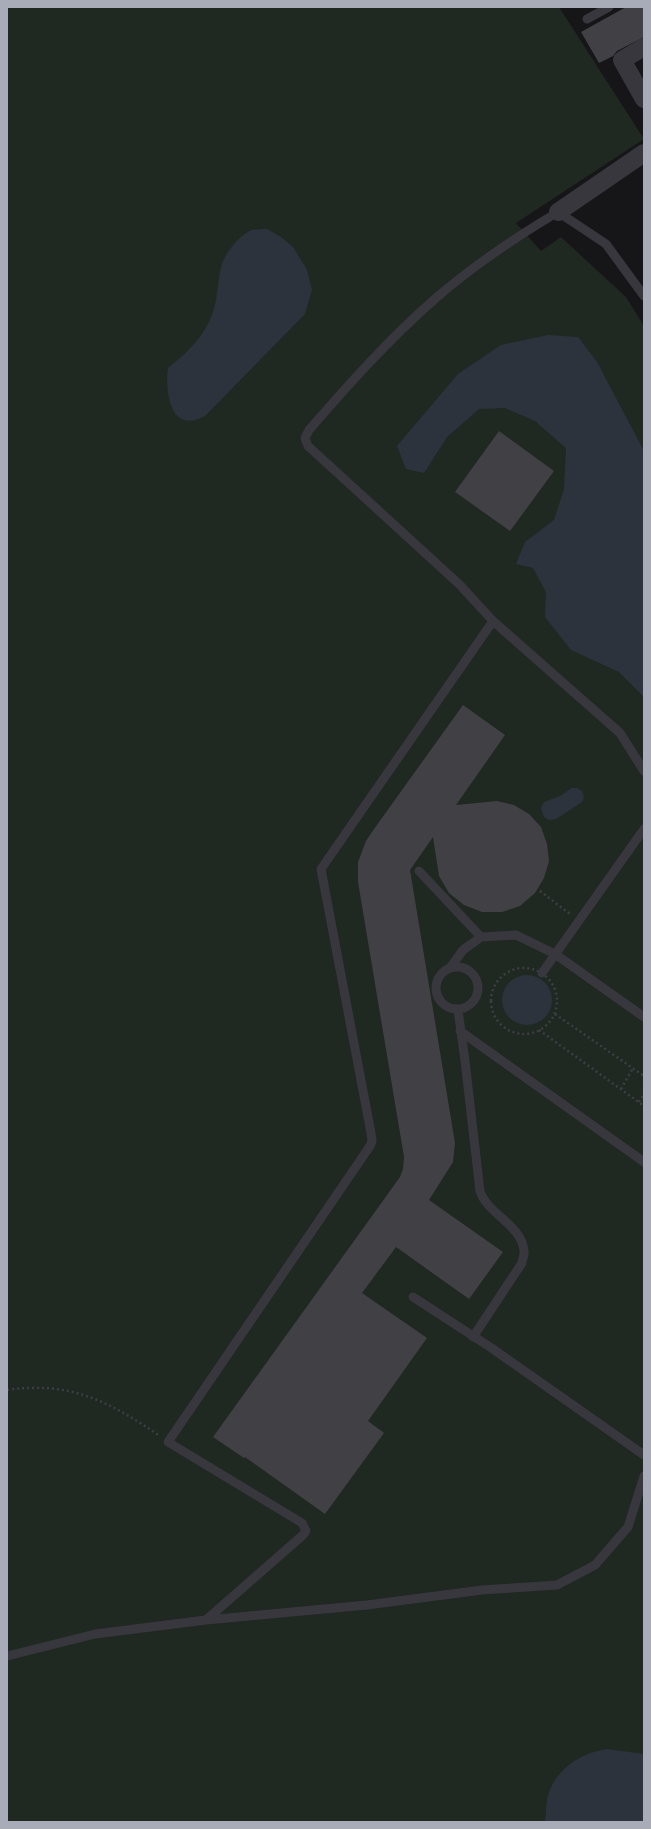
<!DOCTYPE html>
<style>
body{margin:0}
#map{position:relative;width:651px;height:1829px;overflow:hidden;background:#161618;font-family:"Work Sans",sans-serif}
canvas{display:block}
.frame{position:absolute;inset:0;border:8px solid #a8abb8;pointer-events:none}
</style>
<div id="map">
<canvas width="651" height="1829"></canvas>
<div class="frame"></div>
</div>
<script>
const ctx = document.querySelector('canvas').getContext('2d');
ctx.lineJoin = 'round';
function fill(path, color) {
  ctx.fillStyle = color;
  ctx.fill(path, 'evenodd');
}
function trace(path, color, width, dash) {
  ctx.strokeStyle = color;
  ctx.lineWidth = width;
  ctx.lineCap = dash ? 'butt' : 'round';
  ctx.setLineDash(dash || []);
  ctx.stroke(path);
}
fill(new Path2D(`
 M7,7H559L644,139L516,223L541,251L561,237L626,297L644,326V1822H7Z`), '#202822');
fill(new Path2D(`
 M267,229L281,237L293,247L307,270L312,290L305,314L205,416C170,435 165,392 168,368C185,354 201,340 210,320C218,303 217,285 221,267C225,253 239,235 252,230C257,229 263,229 267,229Z
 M548,335L578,337L597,362L644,451V697L619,672L571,650L545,617L546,592L533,568L516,564L525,542L554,520L564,489L566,448L535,421L505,408L479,409L447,437L424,473L406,469L397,446L458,374L501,345Z
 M572,788H577L582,791L584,797L582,802L556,819L549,820L544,817L541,808L544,802L560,796Z
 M502 1000a25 25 0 1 1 50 0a25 25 0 1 1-50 0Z
 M607,1749L644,1754V1822H545C546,1815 546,1807 547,1800C553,1771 579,1753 607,1749Z`), '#2c333c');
fill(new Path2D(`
 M626,7H644V37L617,51L613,56L599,63L581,32Z
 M499,431L554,471L510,531L455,492Z
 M463,705L505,735L456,805L497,801L514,805L529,814L541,827L547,844L549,861L544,878L535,893L520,906L502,912H482L464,905L449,893L439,876L433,837L410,870L455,1143L453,1162L429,1200L503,1252L469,1299L396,1247L362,1293L427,1338L368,1421L384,1433L325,1514L245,1457L244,1458L213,1437L400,1177L403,1169L404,1157L358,882V862L366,841L374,829Z`), '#404045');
trace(new Path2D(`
 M540,891L570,914
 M491 1001a33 33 0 1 1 66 0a33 33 0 1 1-66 0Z
 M555,1014L644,1076
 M539,1030L644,1106
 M621,1089L633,1068
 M639,1102L644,1094
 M7,1390C71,1381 108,1401 160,1436`), '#3d3e44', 2.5, [2, 3]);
trace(new Path2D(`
 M587,19L609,7
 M644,296L606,244L558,212C516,237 473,266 436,298C390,338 349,384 309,430L305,438L308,446L460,585L493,621L620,733L644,771
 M493,621L321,869L371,1133L372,1141L370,1146L168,1442L302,1523L306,1531L303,1535L206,1620L367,1605L482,1590L557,1585L595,1565L628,1527L644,1476
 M419,871L481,937
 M436 988a21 21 0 1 1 42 0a21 21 0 1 1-42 0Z
 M450,968L463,950L481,937L516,935L555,954L644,1017
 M542,973L644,829
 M458,1010L465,1061L480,1191C487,1214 522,1225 524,1251C525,1255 522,1259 522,1263L473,1337
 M460,1031L644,1162
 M413,1297L490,1347L644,1455
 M7,1656L95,1634L206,1620`), '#37373d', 9);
trace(new Path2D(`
 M644,47L622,60L644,99
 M558,212L644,153`), '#37373d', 18);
</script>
